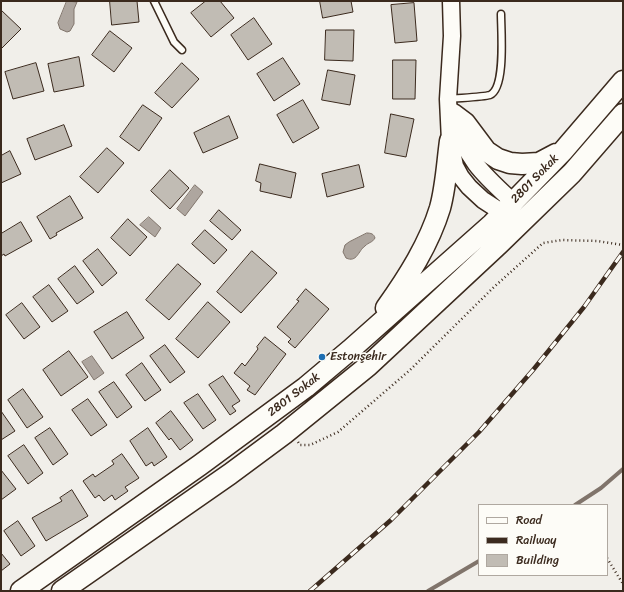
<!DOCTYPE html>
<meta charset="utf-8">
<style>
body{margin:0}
#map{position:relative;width:624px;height:592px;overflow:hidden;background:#f1efea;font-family:Sriracha,sans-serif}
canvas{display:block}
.frame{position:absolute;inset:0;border:2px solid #3b2a1e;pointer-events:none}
.legend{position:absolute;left:478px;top:504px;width:130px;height:72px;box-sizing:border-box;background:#fdfcf7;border:1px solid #afa8a0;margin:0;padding:5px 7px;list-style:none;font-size:12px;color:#3b2a1e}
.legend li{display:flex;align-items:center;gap:8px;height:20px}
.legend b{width:20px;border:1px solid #afa8a0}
</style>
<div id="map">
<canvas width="624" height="592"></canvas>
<div class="frame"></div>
<ul class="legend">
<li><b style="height:5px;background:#fdfcf7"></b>Road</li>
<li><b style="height:5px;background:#3b2a1e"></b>Railway</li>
<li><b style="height:11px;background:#c1bcb4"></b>Building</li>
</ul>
</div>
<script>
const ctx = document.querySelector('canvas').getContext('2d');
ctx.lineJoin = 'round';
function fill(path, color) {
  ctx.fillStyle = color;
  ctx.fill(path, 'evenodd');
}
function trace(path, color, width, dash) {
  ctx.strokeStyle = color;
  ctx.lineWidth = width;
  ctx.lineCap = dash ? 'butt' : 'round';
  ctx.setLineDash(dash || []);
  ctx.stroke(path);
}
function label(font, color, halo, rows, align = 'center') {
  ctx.font = font + ' Sriracha,sans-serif';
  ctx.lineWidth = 3.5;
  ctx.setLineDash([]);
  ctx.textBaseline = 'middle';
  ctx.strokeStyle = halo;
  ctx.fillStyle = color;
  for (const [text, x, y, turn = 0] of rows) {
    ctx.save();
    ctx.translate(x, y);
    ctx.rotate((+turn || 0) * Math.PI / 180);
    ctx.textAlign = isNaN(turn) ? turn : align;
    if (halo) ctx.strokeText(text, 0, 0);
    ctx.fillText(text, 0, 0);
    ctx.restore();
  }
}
const water = new Path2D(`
 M67,1L77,2L74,9V24L70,31L67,32L60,29L58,23Z
 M195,185L203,192L185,216L177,209Z
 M149,217L161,228L155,237L140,225Z
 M367,233C371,233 374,234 375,238C372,243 369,242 365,246C358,251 357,263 346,258L343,252L345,245L349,242Z
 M92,356L104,373L94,380L82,362Z`);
fill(water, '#aea69f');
trace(water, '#80746b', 1);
trace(new Path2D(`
 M575,505L601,488L623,469
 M428,591L479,561`), '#80746b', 4);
const building = new Path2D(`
 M110,1H137L139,22L112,25Z
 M206,1H220L234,18L211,37L191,13Z
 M320,1H351L353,12L323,18Z
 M414,3L417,41L395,43L391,5Z
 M1,10L21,29L1,49Z
 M254,18L272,44L248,60L231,35Z
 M326,30H354L353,61L325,60Z
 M110,31L132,48L114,72L92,55Z
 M79,57L84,86L54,92L48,64Z
 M283,58L300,84L274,101L257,74Z
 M393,60H416L415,99H393Z
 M36,63L44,91L13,99L5,72Z
 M182,63L199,79L172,108L155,93Z
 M328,70L355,75L350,105L322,100Z
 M303,100L319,128L293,143L277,115Z
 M143,105L162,118L139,151L120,137Z
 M391,114L414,119L406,157L385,153Z
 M229,116L238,138L203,153L194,133Z
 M64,125L72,146L35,160L27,139Z
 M107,148L124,163L98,193L80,177Z
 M10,151L21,174L1,183V156Z
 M260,164L296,173L291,198L260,191L261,183L256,181Z
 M359,165L364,187L327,197L322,174Z
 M170,170L189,188L170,209L151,191Z
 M70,196L83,218L56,233L57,235L50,239L37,217Z
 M219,210L241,230L232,240L210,221Z
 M128,219L147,237L130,256L111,238Z
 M21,222L32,241L5,256L4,254L1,256V234Z
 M205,230L227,250L214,264L192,244Z
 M98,249L117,273L102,286L83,261Z
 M252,251L277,273L241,313L217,292Z
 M178,264L201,284L169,320L146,300Z
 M75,266L94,292L77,304L58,279Z
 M49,285L68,311L52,322L33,297Z
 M306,289L329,309L295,348L288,342L291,339L277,327L299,301L297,300Z
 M208,302L230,322L198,358L176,339Z
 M22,303L40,327L24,339L6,315Z
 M127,312L144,338L112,359L94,332Z
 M265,337L286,354L255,395L247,390L250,386L234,373L242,363L245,366L258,349L257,347Z
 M165,345L185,372L170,383L150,356Z
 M69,351L88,377L61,396L43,370Z
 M142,363L161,390L145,401L126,375Z
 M223,376L240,401L232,406L236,411L230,415L209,385Z
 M114,382L132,407L117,418L99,392Z
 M23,389L43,417L27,428L8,400Z
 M198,394L216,420L203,429L184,403Z
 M88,399L107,425L91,436L72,410Z
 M1,411L15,431L1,440Z
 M171,411L193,440L180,450L171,438L169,440L156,423Z
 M50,428L68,454L53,465L35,438Z
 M148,428L167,457L154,466L152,462L146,466L130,441Z
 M24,445L43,473L28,484L8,456Z
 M122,454L139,478L125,487L128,491L115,500L112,495L104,501L99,495L95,498L83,481L93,474L95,477L114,464L112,461Z
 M1,470L16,489L1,500Z
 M72,490L88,516L46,541L32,518L62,501L60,498Z
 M18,521L35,546L21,556L4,531Z
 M1,553L10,564L1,571Z`);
fill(building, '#c1bcb4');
trace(building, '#3b2a1e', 1);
const service = new Path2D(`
 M154,1L174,42L182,50
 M449,99C458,98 483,97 490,95C506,88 501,30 501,14`);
const tertiary = new Path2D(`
 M451,1L452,36L448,99L450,141L455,166L461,177L469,187L483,200L503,213
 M455,120C466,160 484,175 513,202`);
const primary = new Path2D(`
 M453,114L465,123L486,151L498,159L510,163L522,164L539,163L556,154
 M386,308C408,277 429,244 440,208C446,186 447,163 450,141
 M21,591L200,465L306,387L350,350L492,224L563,151L623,81
 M62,591L230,474L284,434L368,366L499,244L572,173L623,114`);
trace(service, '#3b2a1e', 9);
trace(tertiary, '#3b2a1e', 19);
trace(primary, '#3b2a1e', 23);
trace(new Path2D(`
 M298,442L300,445H310L338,432L410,370L494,287L543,243L562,240L597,241L623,245
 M607,558L623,584`), '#3b2a1e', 2.5, [1, 3]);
trace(service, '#fdfcf7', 6);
trace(tertiary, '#fdfcf7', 16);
trace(primary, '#fdfcf7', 20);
const rail = new Path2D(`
 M310,591L391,520L479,432L533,370L584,307L623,252`);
trace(rail, '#3b2a1e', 4.5);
trace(rail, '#fdfcf7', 3, [9]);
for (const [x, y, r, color] of [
 [322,357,4,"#1f6fb2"]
]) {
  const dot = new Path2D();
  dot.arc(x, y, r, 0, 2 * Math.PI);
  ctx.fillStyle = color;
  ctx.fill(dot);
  trace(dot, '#fdfcf7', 1.5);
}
label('12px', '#3b2a1e', '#fdfcf7', [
 ["2801 Sokak",535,179,-46],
 ["2801 Sokak",294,395,-38]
]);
label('12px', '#3b2a1e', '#fdfcf7', [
 ["Estonşehir",330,357]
], 'left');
</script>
